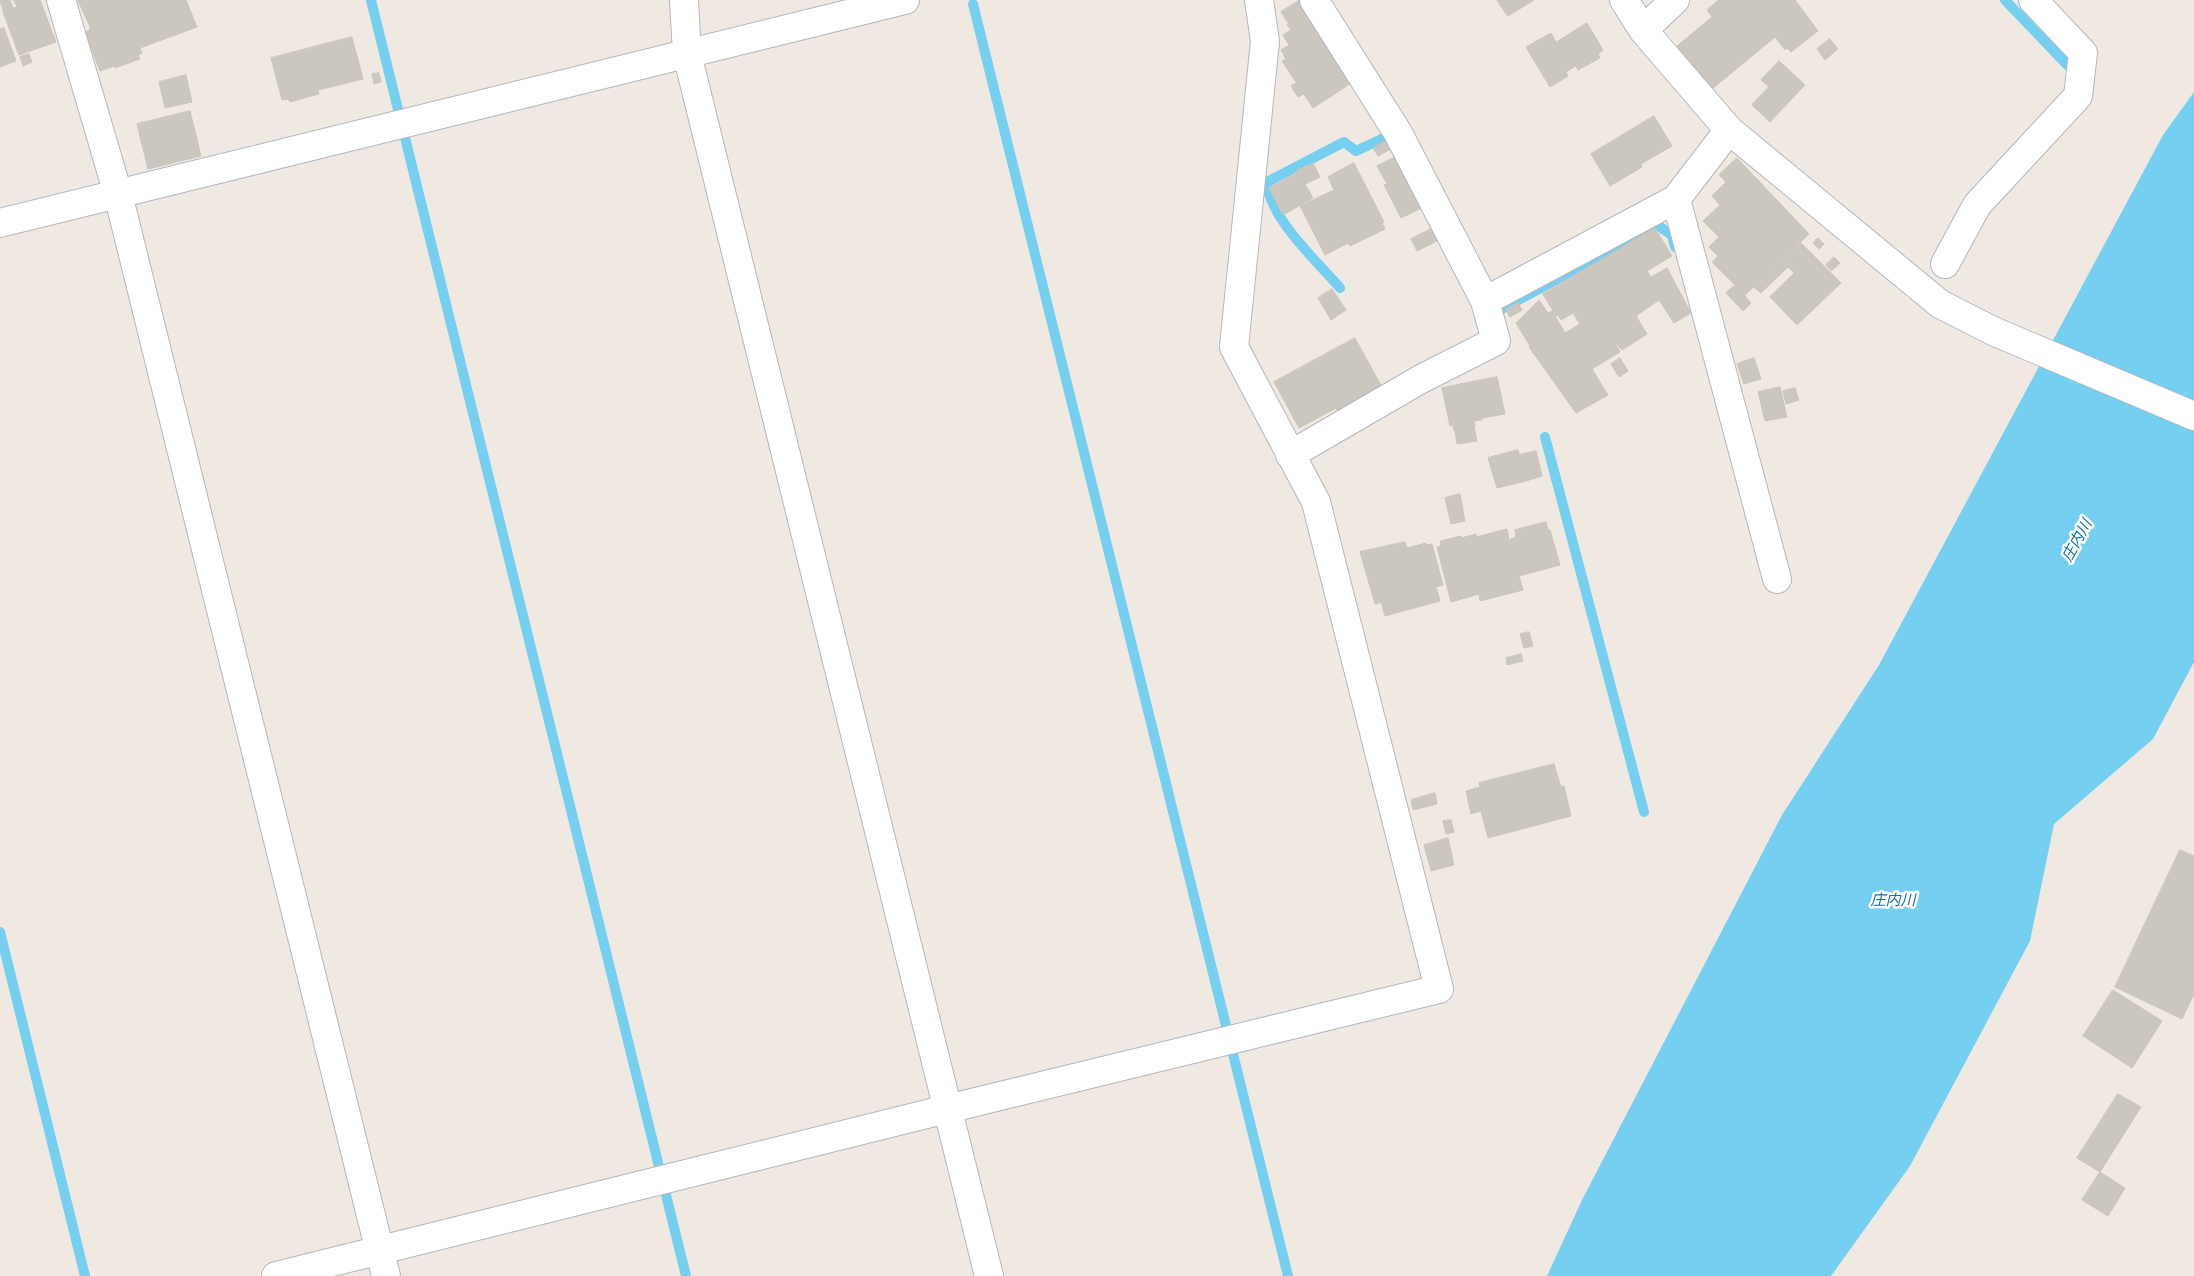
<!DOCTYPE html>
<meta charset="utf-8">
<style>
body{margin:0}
canvas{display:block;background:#efe9e1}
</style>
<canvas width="2194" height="1276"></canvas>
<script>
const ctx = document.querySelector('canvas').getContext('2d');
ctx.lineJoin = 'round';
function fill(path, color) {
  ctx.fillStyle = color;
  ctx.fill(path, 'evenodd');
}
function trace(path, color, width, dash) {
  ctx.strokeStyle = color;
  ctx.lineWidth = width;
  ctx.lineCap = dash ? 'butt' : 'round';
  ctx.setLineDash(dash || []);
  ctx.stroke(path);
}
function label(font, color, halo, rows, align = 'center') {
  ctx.font = font + ' "Nunito Sans","Noto Sans JP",sans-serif';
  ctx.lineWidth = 5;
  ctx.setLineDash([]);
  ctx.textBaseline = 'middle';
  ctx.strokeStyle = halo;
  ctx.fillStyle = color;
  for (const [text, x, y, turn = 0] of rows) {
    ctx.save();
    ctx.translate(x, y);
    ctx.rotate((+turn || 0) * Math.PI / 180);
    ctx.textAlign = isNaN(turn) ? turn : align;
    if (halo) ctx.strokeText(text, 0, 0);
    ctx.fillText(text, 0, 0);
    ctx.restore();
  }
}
fill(new Path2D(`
 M2194,92V662L2153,739L2054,824L2030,941L1910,1166L1831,1276H1547L1582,1200L1782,815L1879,665L2163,135Z`), '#75cff0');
trace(new Path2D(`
 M371,0L686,1276
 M2005,0L2074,72
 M973,4L1288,1276
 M1340,288C1317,261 1269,218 1267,182L1344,142L1356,151L1390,135
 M1496,312L1657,225L1672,235L1675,247
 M1545,437L1644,812
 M0,932L85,1276`), '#75cff0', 10);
const building = new Path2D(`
 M0,0H10L13,8L4,12Z
 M14,0H40L56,42L19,55L3,12L17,7Z
 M78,0H186L197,27L140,48L142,53L138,55L140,59L115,68L114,66L100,71L85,32L90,30V27Z
 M1300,0H1304L1311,10L1289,24L1281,12Z
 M1497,0H1534L1508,16Z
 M1719,0H1795L1818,31L1791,52L1787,48L1785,50L1775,37L1712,89L1677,46L1712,17L1707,10Z
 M1311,10L1356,80L1313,108L1282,61L1286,59L1281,50L1289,45L1283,35L1291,30L1287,25Z
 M1587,23L1603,50L1598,54L1600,58L1578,70L1576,66L1566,72L1568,76L1550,87L1526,47L1551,33L1556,42Z
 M4,28L16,61L0,67V29Z
 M352,37L363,79L318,90L319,94L290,102L288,99L282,100L271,58Z
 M1830,39L1838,49L1825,60L1817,49Z
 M29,54L32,62L23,66L20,57Z
 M1779,61L1787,68L1769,87L1761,80Z
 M1787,68L1805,85L1770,122L1752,105Z
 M379,73L381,82L374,84L372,74Z
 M186,75L192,102L165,108L159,82Z
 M1297,83L1304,94L1298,97L1291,86Z
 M190,111L201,156L148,169L137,124Z
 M1654,116L1672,146L1641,164L1642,167L1610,186L1591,154Z
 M1387,140L1391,149L1378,156L1373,148Z
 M1402,154L1428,205L1401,218L1384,185L1387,184L1377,166Z
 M1737,158L1809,234L1745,295L1712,262L1718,256L1709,247L1719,237L1703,221L1720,205L1712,196L1726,182L1719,175Z
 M1313,163L1320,177L1305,184L1298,170Z
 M1354,163L1384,222L1382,223L1385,229L1350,246L1348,243L1325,255L1300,206L1334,190L1328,177Z
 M1298,172L1313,198L1283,215L1269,188Z
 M1435,227L1441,239L1417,251L1411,239Z
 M1655,228L1672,256L1647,271L1651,277L1667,268L1691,313L1674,323L1659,300L1636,316L1647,334L1622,350L1614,341L1620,352L1592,369L1608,395L1576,413L1529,347L1530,346L1516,323L1539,300L1548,313L1552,311L1565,333L1580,324L1573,313L1561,320L1558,315L1556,316L1543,294Z
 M1818,238L1824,244L1819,249L1813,243Z
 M1801,243L1813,255L1794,273L1782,261Z
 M1813,255L1841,283L1797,325L1770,297Z
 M1834,257L1840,263L1831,271L1826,265Z
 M1782,260L1788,267L1761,293L1754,287Z
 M1735,285L1751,303L1743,311L1726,293Z
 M1332,289L1346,310L1331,320L1318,298Z
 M1518,303L1522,310L1510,317L1506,310Z
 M1355,338L1383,389L1339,413L1336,408L1299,428L1274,382Z
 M1620,358L1628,371L1619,377L1611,364Z
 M1754,358L1761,379L1744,384L1737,364Z
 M1497,377L1505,414L1482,418V420L1474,421L1475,426L1454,431L1453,425L1450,426L1442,388Z
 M1780,387L1787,417L1765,421L1758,392Z
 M1795,388L1799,400L1786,404L1783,391Z
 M1474,426L1477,441L1457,444L1455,431Z
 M1518,450L1526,481L1497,488L1488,458Z
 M1536,451L1542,476L1526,481L1519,455Z
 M1460,494L1465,521L1451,524L1445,498Z
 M1546,522L1548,530H1550L1560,565L1519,576L1523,590L1480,601L1479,594L1451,602L1437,547L1441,546L1440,541L1461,536V538L1476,534V537L1507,529L1509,540L1516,537L1515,530Z
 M1405,542L1407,548L1426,543V545L1432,544L1443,585L1375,604L1360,552Z
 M1436,587L1440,601L1385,616L1381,602Z
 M1529,632L1533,646L1524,648L1520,634Z
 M1521,654L1523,661L1507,665L1506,658Z
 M1554,764L1561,787L1564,786L1571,816L1488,838L1481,811L1471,814L1466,791L1480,787L1479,783Z
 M1435,793L1437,804L1413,810L1411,800Z
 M1451,820L1454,832L1446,834L1443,821Z
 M1448,838L1454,865L1431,871L1424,845Z
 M2180,850L2194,856V994L2182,1019L2115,987Z
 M2113,990L2162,1021L2132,1068L2083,1036Z
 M2118,1094L2141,1107L2100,1172L2077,1158Z
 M2100,1172L2125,1188L2108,1216L2082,1200Z`);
fill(building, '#cbc7bf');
trace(building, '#cbc5ba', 1);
const street = new Path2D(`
 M61,0L118,194L386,1276
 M684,0L687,54L989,1276
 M1314,0L1398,133L1485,301
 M1624,0L1643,30L1729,130L1940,304L1993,331L2194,416
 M1643,30L1675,0
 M1676,199L1777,579
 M0,223L905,0
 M1945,264L1977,205L2078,96L2083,53L2033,0
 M1290,455L1421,379L1496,341L1485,301L1676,199L1729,130
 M276,1276L947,1109L1439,989L1316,502L1234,347L1265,41L1259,0`);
trace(street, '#b4b7c1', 30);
trace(street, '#fff', 28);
label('italic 15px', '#0d6fa3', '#fff', [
 ["庄内川",2078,541,-61],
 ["庄内川",1893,901]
]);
</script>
